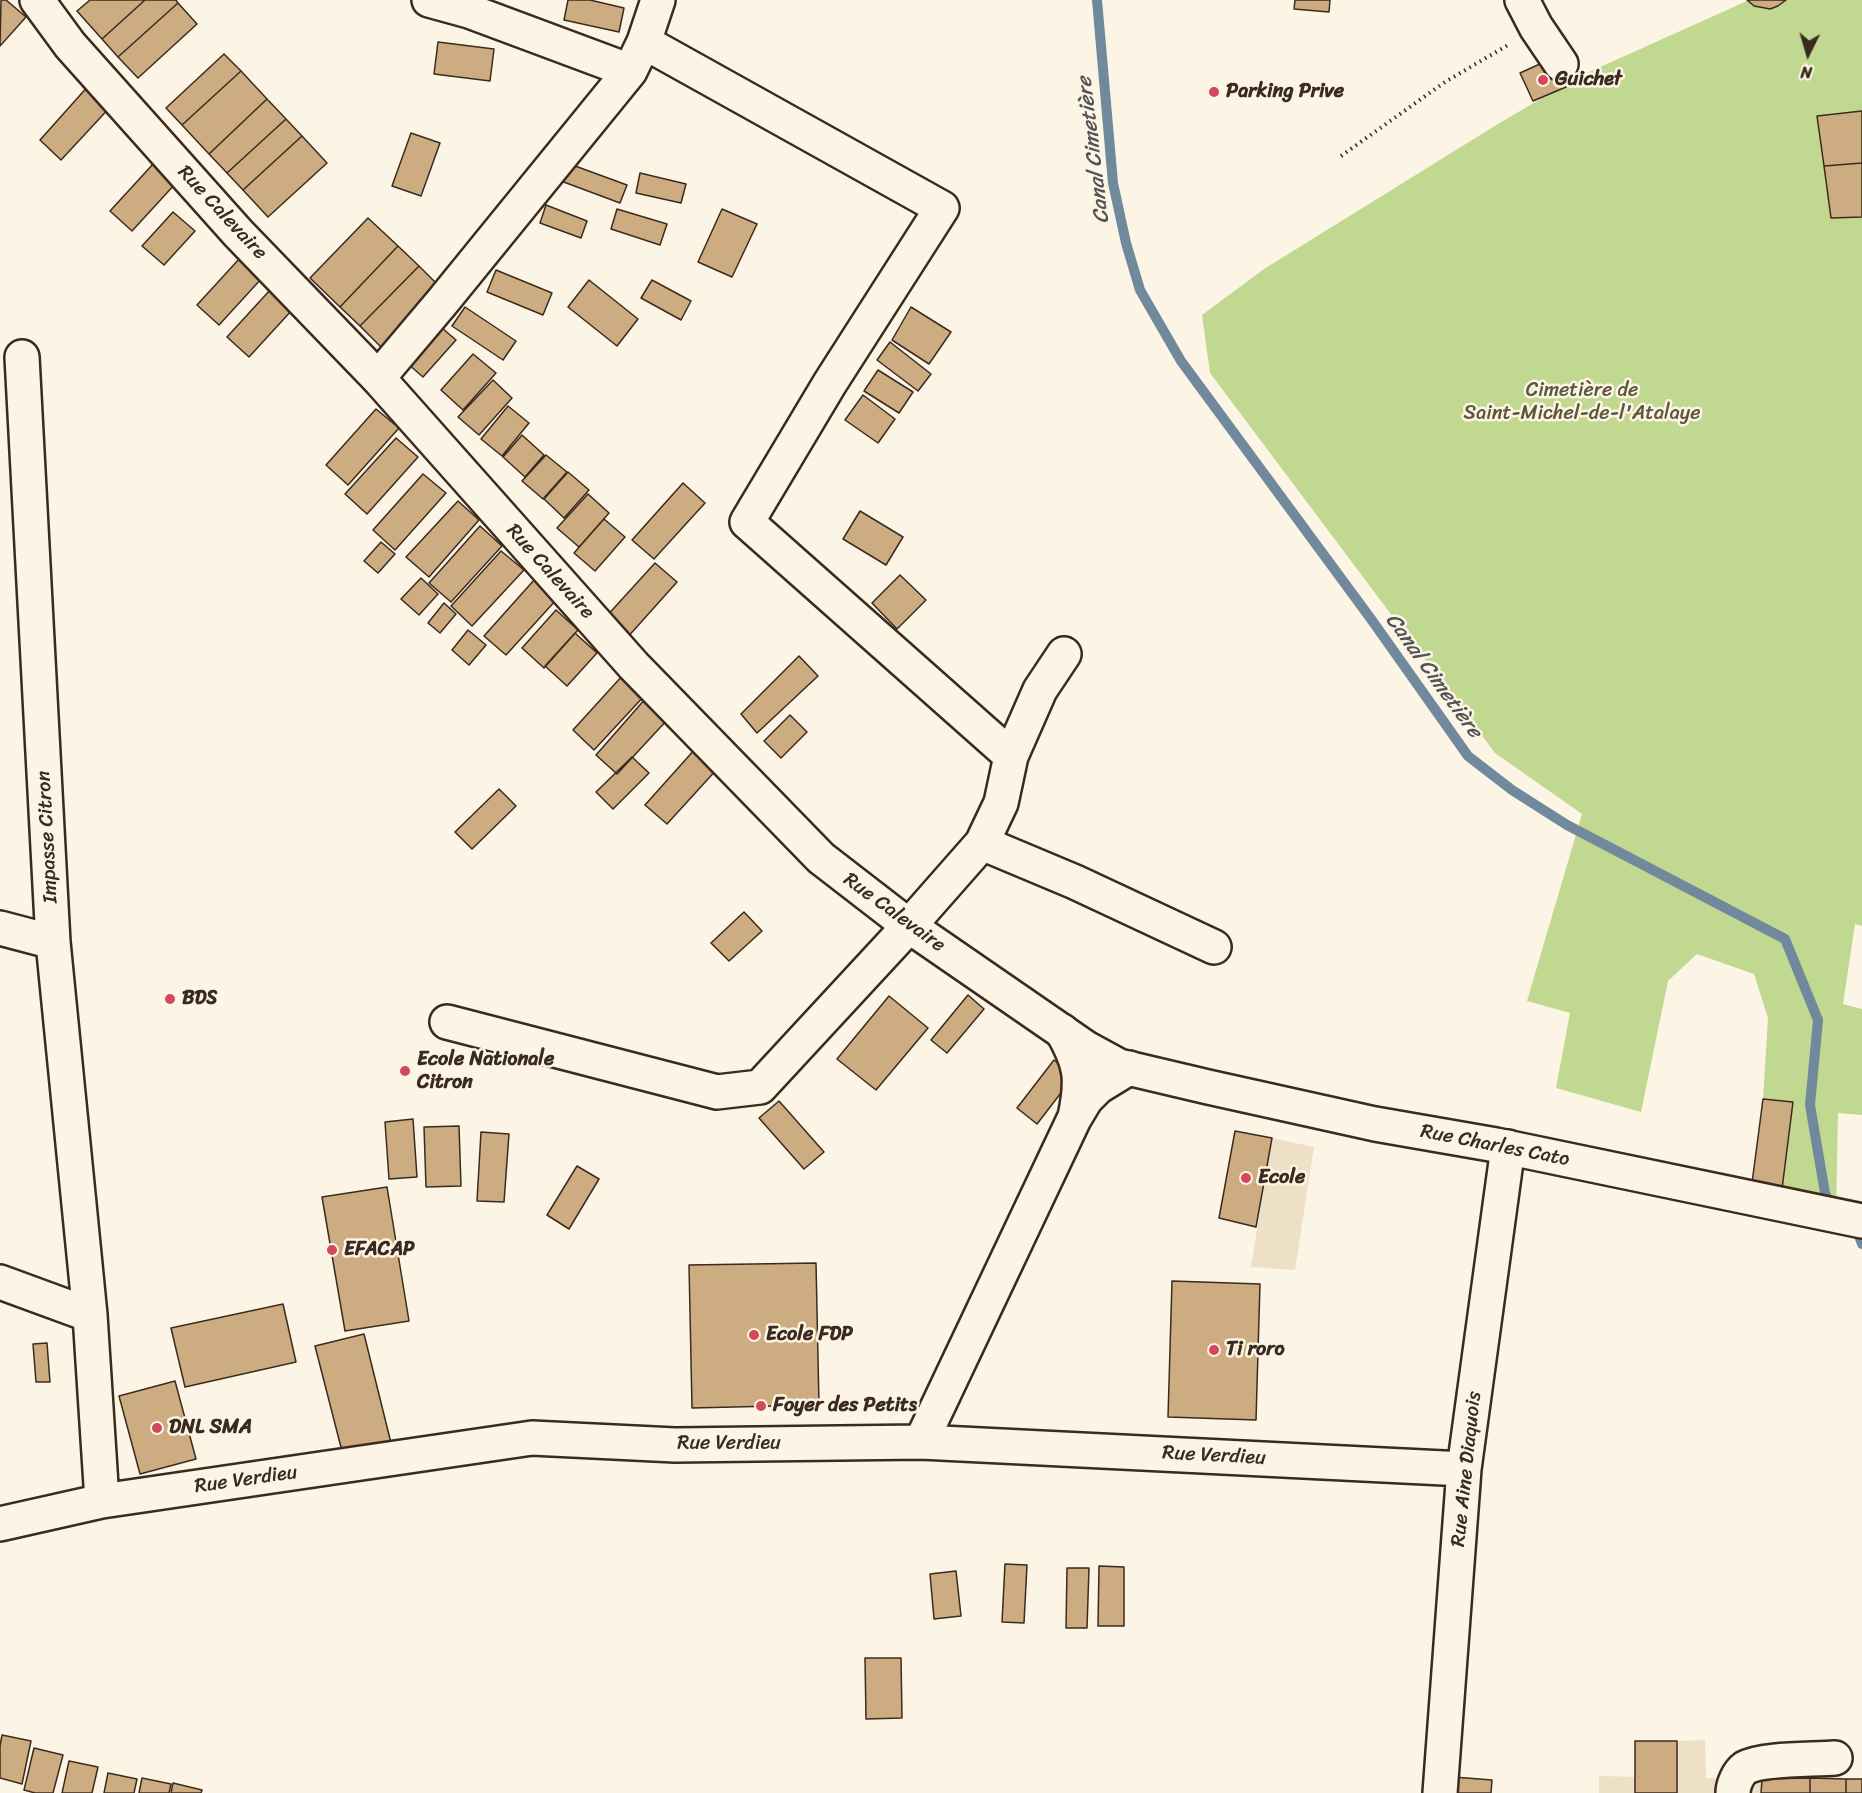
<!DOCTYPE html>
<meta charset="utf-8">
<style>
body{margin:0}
#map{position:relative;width:1862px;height:1793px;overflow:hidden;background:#fcf5e5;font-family:Sriracha,sans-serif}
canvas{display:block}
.north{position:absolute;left:1778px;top:24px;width:60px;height:60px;-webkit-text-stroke:4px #fcf5e5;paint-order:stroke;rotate:185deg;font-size:16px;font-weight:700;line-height:24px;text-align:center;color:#3b2a1e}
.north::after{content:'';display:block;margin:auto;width:21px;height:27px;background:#3b2a1e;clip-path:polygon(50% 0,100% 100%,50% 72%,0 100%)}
</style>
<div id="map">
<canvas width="1862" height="1793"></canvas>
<div class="north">N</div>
</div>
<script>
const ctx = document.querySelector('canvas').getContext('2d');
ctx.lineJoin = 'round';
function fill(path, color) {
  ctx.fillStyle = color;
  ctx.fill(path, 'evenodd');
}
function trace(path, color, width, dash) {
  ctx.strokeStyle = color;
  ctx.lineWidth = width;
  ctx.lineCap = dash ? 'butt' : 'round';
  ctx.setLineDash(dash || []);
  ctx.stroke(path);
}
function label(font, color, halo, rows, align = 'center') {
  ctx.font = font + ' Sriracha,sans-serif';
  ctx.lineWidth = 5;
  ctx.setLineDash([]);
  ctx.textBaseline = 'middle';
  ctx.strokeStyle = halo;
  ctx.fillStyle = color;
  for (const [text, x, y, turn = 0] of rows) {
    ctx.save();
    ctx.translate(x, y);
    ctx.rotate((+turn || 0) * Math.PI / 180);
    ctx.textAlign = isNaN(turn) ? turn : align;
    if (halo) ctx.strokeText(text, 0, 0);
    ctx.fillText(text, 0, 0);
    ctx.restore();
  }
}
fill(new Path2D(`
 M1272,1138L1314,1147L1295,1270L1251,1267Z
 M1705,1740L1706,1778L1862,1779V1793H1599V1776L1677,1778V1741Z`), '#eedfc7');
fill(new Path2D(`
 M1786,0H1862V111L1817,116L1831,218L1862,217V926L1855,924L1843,1004L1862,1009V1115L1838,1113L1836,1216L1780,1204L1793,1103L1763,1099L1768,1018L1754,974L1697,954L1668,981L1641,1112L1556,1088L1570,1013L1527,1001L1582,814L1495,753L1210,373L1202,315L1264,269L1498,124L1578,77L1747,1C1761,11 1774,12 1786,0Z`), '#c0d88f');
trace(new Path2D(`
 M1097,0L1113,183L1126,243L1140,290L1181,361L1371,619L1468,756L1512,790L1567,825L1785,939L1818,1020L1810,1105L1825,1193L1832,1208
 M1850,1227L1858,1233L1862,1244`), '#71899d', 10);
const building = new Path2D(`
 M1,0H6L26,17L0,46Z
 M90,0H145L102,39L77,11Z
 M145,0H176L178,3L118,57L102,39Z
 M568,0H590L624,8L619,32L564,20Z
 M1295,0H1330L1329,12L1294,9Z
 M1747,0H1786L1778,6L1770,9L1754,6Z
 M178,3L197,24L138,78L118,57Z
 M438,42L494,49L490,81L434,74Z
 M224,54L241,71L182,125L166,108Z
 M1553,58L1566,87L1533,101L1520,73Z
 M241,71L267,99L209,154L182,125Z
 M90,84L113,104L61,160L40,140Z
 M267,99L286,119L227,173L209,154Z
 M1862,111V163L1824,166L1817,116Z
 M286,119L302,136L243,190L227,173Z
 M411,133L440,143L421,196L392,186Z
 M302,136L327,163L268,217L243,190Z
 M154,163L176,183L132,231L110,211Z
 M567,163L627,185L620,203L561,181Z
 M1862,163V217L1831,218L1824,166Z
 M640,173L686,184L681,203L636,193Z
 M546,205L587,221L581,238L540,223Z
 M617,209L667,224L660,245L611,229Z
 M722,209L757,224L732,277L698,262Z
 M173,212L195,231L164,265L142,246Z
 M368,218L398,246L340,307L310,278Z
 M398,246L419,266L360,326L340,307Z
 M240,258L262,278L219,325L197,305Z
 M419,266L442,289L384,350L360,326Z
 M496,270L552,293L543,315L487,292Z
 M589,280L638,319L617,346L568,307Z
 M652,280L691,301L681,320L641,298Z
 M271,289L293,309L249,357L227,337Z
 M465,307L516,341L503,360L452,326Z
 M911,307L951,332L929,364L892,340Z
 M434,321L456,340L423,377L400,357Z
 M890,342L931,374L918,391L877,360Z
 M473,354L496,373L463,410L441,390Z
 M878,370L913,392L899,413L864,391Z
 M493,380L512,398L479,435L458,417Z
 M863,395L895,419L878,443L845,420Z
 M508,406L529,423L502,456L481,439Z
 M376,409L399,428L348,485L326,465Z
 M522,435L544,455L525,477L503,457Z
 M396,438L418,457L367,514L345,494Z
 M546,455L567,472L543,499L522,481Z
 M568,472L589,490L564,518L544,499Z
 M423,474L446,493L395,550L373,530Z
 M683,483L705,503L654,559L632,540Z
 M588,494L609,513L579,547L557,528Z
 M458,501L479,520L429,577L406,557Z
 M860,511L903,537L886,565L843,539Z
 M604,519L625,537L595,571L574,553Z
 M480,526L502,546L451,602L429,583Z
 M381,542L395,554L378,573L364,561Z
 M501,551L524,570L472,626L451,606Z
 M655,563L677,582L626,639L604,619Z
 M900,575L926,600L897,629L872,603Z
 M421,578L438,594L419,615L401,599Z
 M535,579L557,599L506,655L484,636Z
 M444,603L456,614L440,633L428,623Z
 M556,610L578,630L544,668L522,648Z
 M468,630L486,645L469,665L452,650Z
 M575,633L597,653L567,686L545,666Z
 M799,656L818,676L757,733L741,714Z
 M623,675L646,694L594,750L573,730Z
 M646,698L669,718L617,774L596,755Z
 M790,715L807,732L781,758L764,741Z
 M696,748L718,768L667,824L645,805Z
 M632,757L649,773L613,809L596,792Z
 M499,789L516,806L472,849L455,832Z
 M744,912L762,931L729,961L711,943Z
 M968,995L984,1009L947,1053L931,1040Z
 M889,996L928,1028L876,1090L837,1059Z
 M1054,1060L1074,1076L1037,1124L1017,1108Z
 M1763,1099L1793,1102L1782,1189L1752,1183Z
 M779,1101L824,1152L804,1169L759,1118Z
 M413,1119L417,1177L389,1179L385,1122Z
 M459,1126L461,1186L426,1187L424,1127Z
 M1235,1131L1272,1138L1256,1227L1219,1218Z
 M481,1132L509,1134L504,1202L477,1201Z
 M577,1166L599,1179L569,1229L547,1215Z
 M387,1187L409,1321L345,1331L322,1197Z
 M816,1263L819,1405L692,1408L689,1265Z
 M1172,1281L1260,1284L1256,1420L1168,1417Z
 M283,1304L296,1362L185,1387L171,1328Z
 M364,1334L392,1447L344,1459L315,1346Z
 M47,1343L50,1382H36L33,1344Z
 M175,1381L196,1459L140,1474L119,1396Z
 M1005,1564L1027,1565L1024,1623L1002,1622Z
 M1099,1566L1124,1567V1626H1098Z
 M1067,1568H1089L1087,1628H1066Z
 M956,1571L961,1616L934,1619L930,1574Z
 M865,1658H901L902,1718L866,1719Z
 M2,1735L31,1741L22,1784L0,1778V1746Z
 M1635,1741H1677V1793H1635Z
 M34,1748L63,1755L53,1793H35L24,1790Z
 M69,1761L98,1767L92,1793H62Z
 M108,1773L137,1779L134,1793H104Z
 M1441,1776L1492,1780L1491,1793H1440Z
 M142,1778L171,1784L169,1793H139Z
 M1810,1778L1846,1779V1793H1810Z
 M1810,1778V1793H1761L1762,1779Z
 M1846,1779H1862V1793H1846Z
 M173,1783L202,1790L201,1793H171Z`);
fill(building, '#ccac80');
trace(building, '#3b2a1e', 1.5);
const minor = new Path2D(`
 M429,0L469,11L630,71
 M1522,0L1536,27L1561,64
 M644,42L942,208L830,383L747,522L1011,756
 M22,357L53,942L90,1315L102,1501
 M378,378L443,301L630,71L644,42L658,0
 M982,843L1075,882L1214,947
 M0,928L53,942
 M447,1022L717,1092L760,1087L909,926L982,843L1001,803L1011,756L1040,690L1064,654
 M1062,1031C1081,1064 1083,1079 1075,1117
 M0,1282L90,1315
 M921,1442L1074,1119L1086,1099L1098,1087L1129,1068
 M0,1524L102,1501L532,1438L675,1445L921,1442L1464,1469
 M1440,1793L1464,1469L1508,1147
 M1733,1793C1733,1785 1738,1773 1745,1768C1762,1758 1813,1760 1835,1758`);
const major = new Path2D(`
 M37,0L70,45L238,233L378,378L634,666L821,858L909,926L1086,1048L1119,1066L1208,1087L1375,1124L1496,1145L1862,1221`);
trace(minor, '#3b2a1e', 38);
trace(major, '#3b2a1e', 38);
trace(new Path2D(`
 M1341,156L1445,82L1508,45`), '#3b2a1e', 4, [1.5, 4.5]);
trace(minor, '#fcf5e5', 33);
trace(major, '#fcf5e5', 33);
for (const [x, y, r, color] of [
 [1543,80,6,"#d1495b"],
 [1214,92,6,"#d1495b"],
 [170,999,6,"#d1495b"],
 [405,1071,6,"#d1495b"],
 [1246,1178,6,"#d1495b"],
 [332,1250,6,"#d1495b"],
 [754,1335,6,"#d1495b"],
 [1214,1350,6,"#d1495b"],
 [761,1406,6,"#d1495b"],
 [157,1428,6,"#d1495b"]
]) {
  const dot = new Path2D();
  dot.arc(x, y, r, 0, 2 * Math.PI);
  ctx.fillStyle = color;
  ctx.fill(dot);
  trace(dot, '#fcf5e5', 2);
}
label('bold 20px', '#3b2a1e', '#fcf5e5', [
 ["Guichet",1555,80],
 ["Parking Prive",1226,92],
 ["BDS",182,999],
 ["Ecole Nationale",417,1060],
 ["Citron",417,1083],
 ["Ecole",1258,1178],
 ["EFACAP",344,1250],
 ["Ecole FDP",766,1335],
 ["Ti roro",1226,1350],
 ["Foyer des Petits",773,1406],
 ["DNL SMA",169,1428]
], 'left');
label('20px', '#3b2a1e', '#fcf5e5', [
 ["Rue Calevaire",222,213,47],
 ["Rue Calevaire",550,572,48],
 ["Impasse Citron",48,837,-93],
 ["Rue Calevaire",894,913,36],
 ["Rue Charles Cato",1495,1146,11],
 ["Rue Verdieu",729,1444],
 ["Rue Verdieu",1214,1456,3],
 ["Rue Aine Diaquois",1467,1469,-84],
 ["Rue Verdieu",246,1480,-8]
]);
label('20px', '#5c563a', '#fcf5e5', [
 ["Cimetière de",1582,391],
 ["Saint-Michel-de-l'Atalaye",1582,414]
]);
label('italic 21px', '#525253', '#fcf5e5', [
 ["Canal Cimetière",1094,150,-97],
 ["Canal Cimetière",1433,676,54]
]);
</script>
